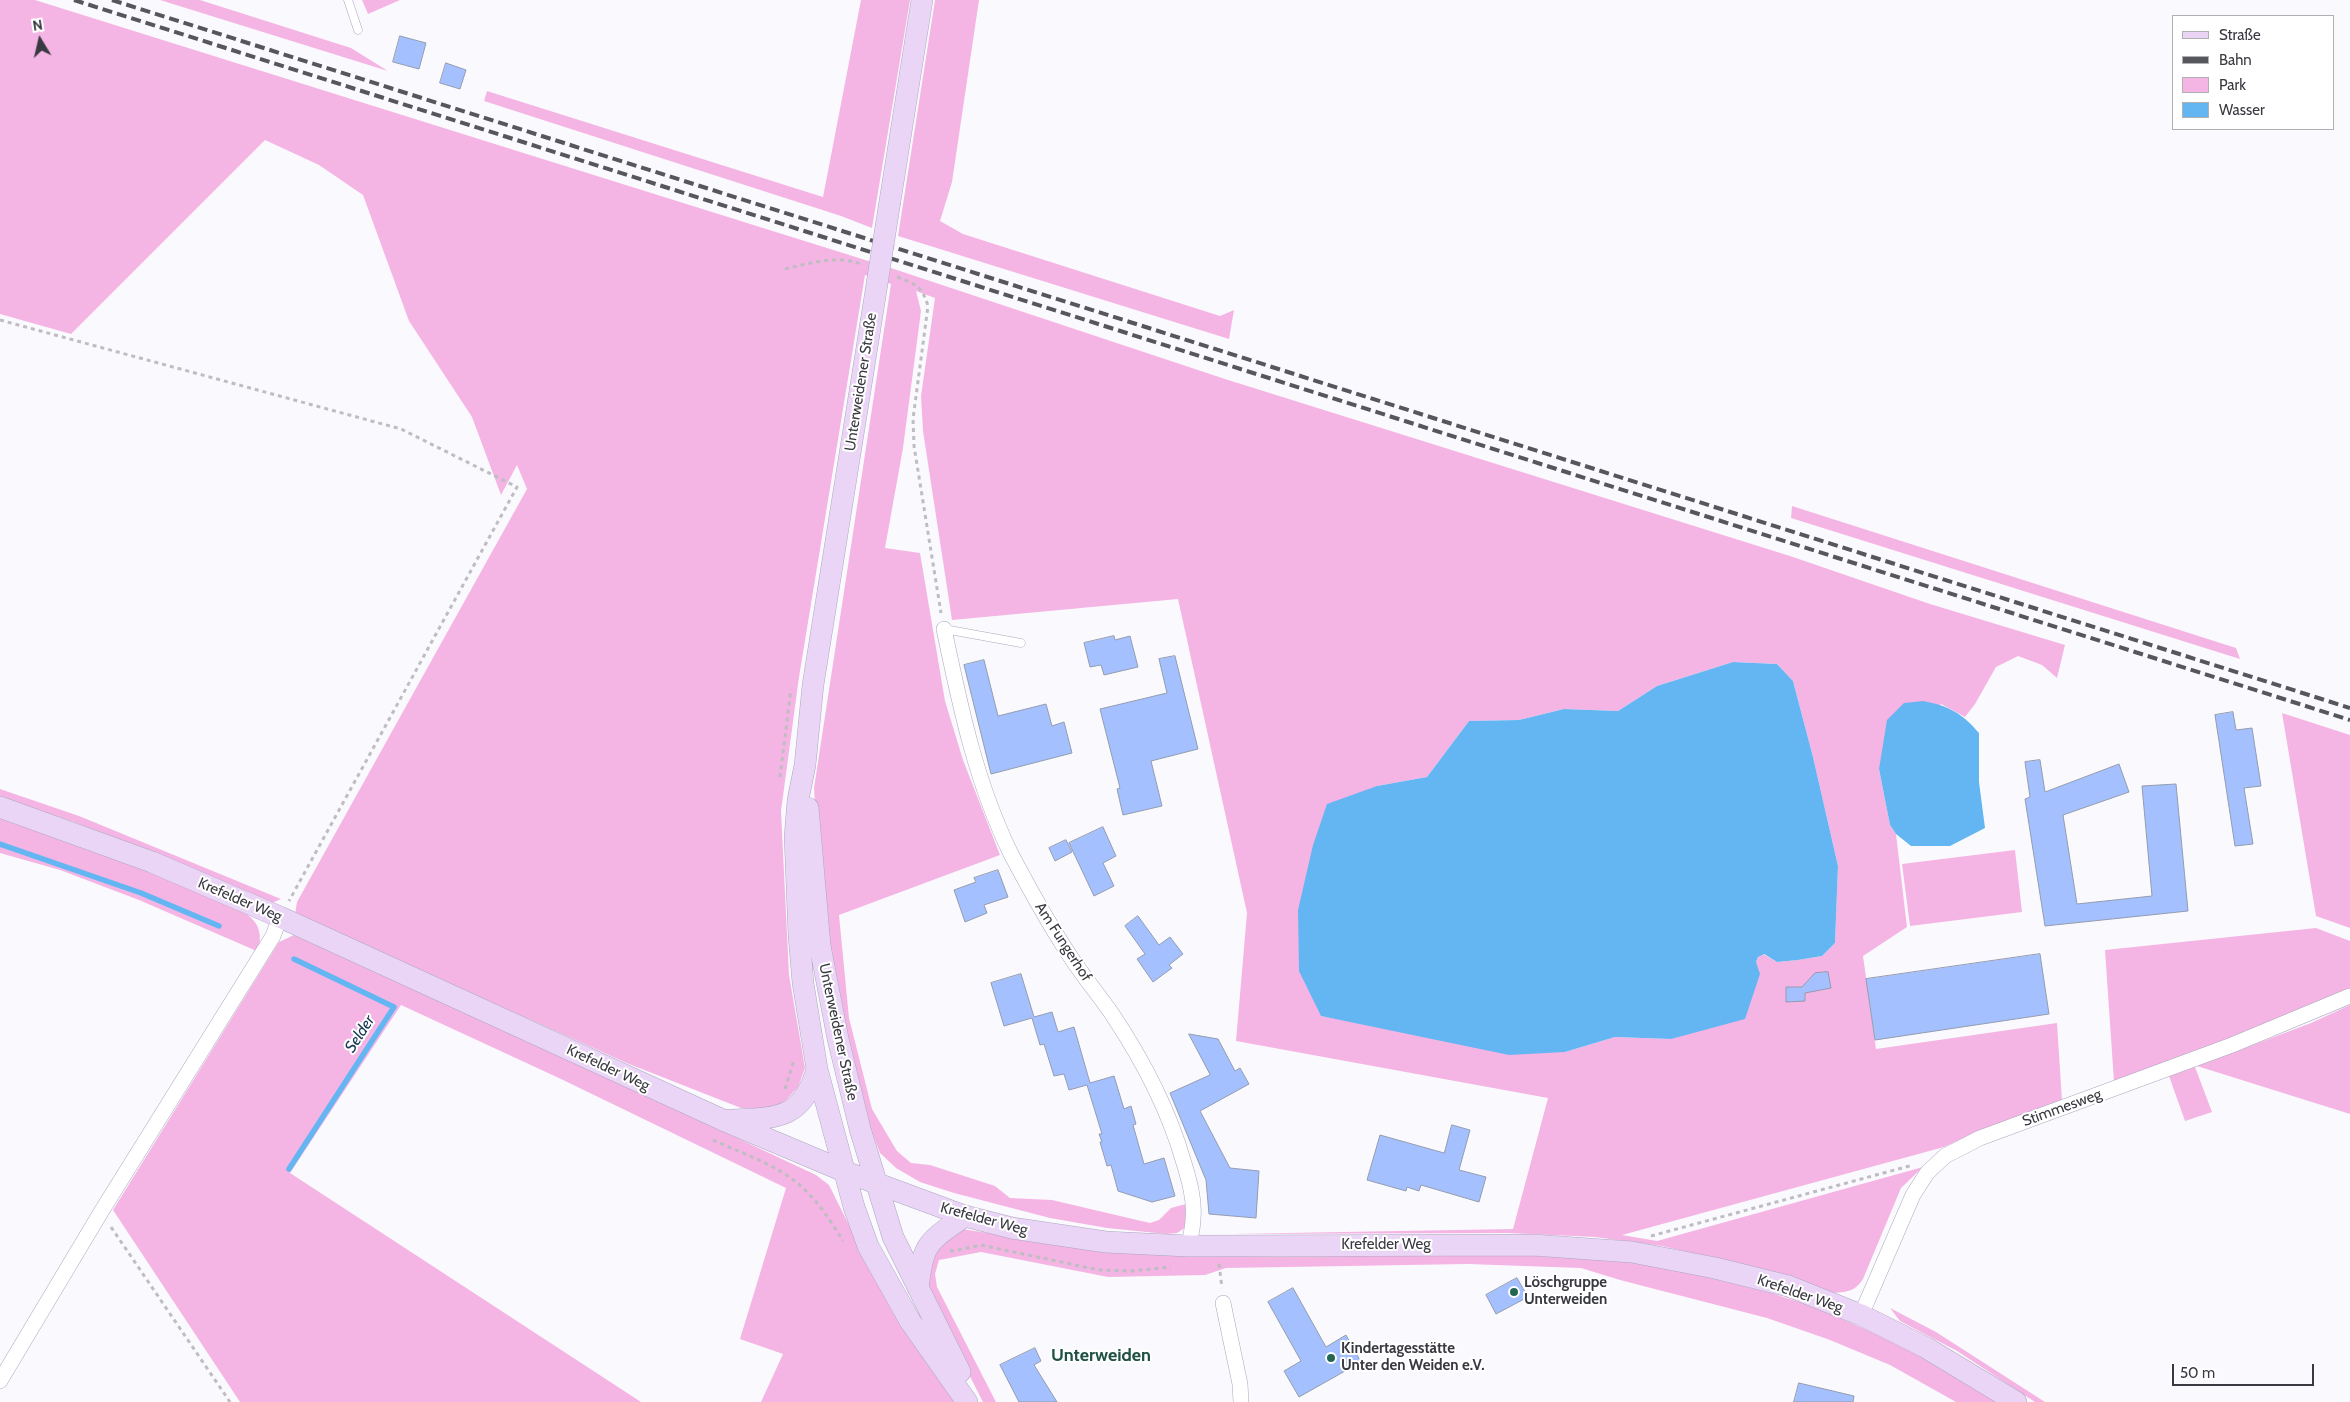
<!DOCTYPE html>
<meta charset="utf-8">
<style>
body{margin:0}
#map{position:relative;width:2350px;height:1402px;overflow:hidden;background:#fafafe;font-family:Cabin,sans-serif}
canvas{display:block}
.legend{position:absolute;left:2172px;top:15px;width:162px;height:115px;box-sizing:border-box;background:#fff;border:1px solid #b0b0b3;margin:0;padding:6px 9px;list-style:none;font-size:15px;color:#393941}
.legend li{display:flex;align-items:center;gap:10px;height:25px}
.legend b{width:25px;border:1px solid #b0b0b3}
.north{position:absolute;left:15px;top:15px;width:50px;height:50px;-webkit-text-stroke:4px #fff;paint-order:stroke;rotate:351deg;font-size:14px;font-weight:700;line-height:20px;text-align:center;color:#393941}
.north::after{content:'';display:block;margin:auto;width:18px;height:22px;background:#393941;clip-path:polygon(50% 0,100% 100%,50% 72%,0 100%)}
.scale{position:absolute;left:2172px;top:1364px;width:142px;height:22px;box-sizing:border-box;border:2px solid #393941;border-top:0;padding-left:6px;font-size:15px;line-height:18px;white-space:nowrap;color:#393941;-webkit-text-stroke:4px #fff;paint-order:stroke}
</style>
<div id="map">
<canvas width="2350" height="1402"></canvas>
<ul class="legend">
<li><b style="height:6px;background:#ebd5f6"></b>Straße</li>
<li><b style="height:6px;background:#56565d"></b>Bahn</li>
<li><b style="height:14px;background:#f5b5e4"></b>Park</li>
<li><b style="height:14px;background:#64b6f2"></b>Wasser</li>
</ul>
<div class="north">N</div>
<div class="scale">50 m</div>
</div>
<script>
const ctx = document.querySelector('canvas').getContext('2d');
ctx.lineJoin = 'round';
function fill(path, color) {
  ctx.fillStyle = color;
  ctx.fill(path, 'evenodd');
}
function trace(path, color, width, dash) {
  ctx.strokeStyle = color;
  ctx.lineWidth = width;
  ctx.lineCap = dash ? 'butt' : 'round';
  ctx.setLineDash(dash || []);
  ctx.stroke(path);
}
function label(font, color, halo, rows, align = 'center') {
  ctx.font = font + ' Cabin,sans-serif';
  ctx.lineWidth = 4;
  ctx.setLineDash([]);
  ctx.textBaseline = 'middle';
  ctx.strokeStyle = halo;
  ctx.fillStyle = color;
  for (const [text, x, y, turn = 0] of rows) {
    ctx.save();
    ctx.translate(x, y);
    ctx.rotate((+turn || 0) * Math.PI / 180);
    ctx.textAlign = isNaN(turn) ? turn : align;
    if (halo) ctx.strokeText(text, 0, 0);
    ctx.fillText(text, 0, 0);
    ctx.restore();
  }
}
fill(new Path2D(`
 M0,0H35L894,269L1225,379L1790,556L1930,604L2065,645L2057,678L2042,665L2018,656L1996,667L1975,704L1965,717L1941,704L1879,769L1890,825L1896,834L1907,927L1863,956L1876,1049L2057,1023L2062,1101L1975,1133L1944,1147L1622,1235L1657,1241L1923,1167L1901,1188L1863,1279C1855,1292 1846,1292 1832,1293L1730,1262L1662,1246L1595,1237L1508,1233L1229,1234L1513,1229L1548,1098L1236,1041L1247,913L1178,599L952,620L923,431L921,396L935,298L916,291L921,311L903,448L885,548L920,553L945,701L963,760L1000,855L839,915L849,1018L872,1109L897,1151L911,1163L930,1165L995,1186L1010,1198L1052,1200L1150,1223L1159,1220L1171,1208L1186,1204L1189,1218L1185,1228L1177,1233L1166,1234L1107,1228L1050,1218L954,1193L920,1182L896,1168L880,1153L864,1112L831,979L821,905L814,788L891,284L865,275L799,677L781,811L789,975L805,1068L798,1087L778,1109L741,1108L629,1064L295,914L297,902L527,489L517,465L501,495L472,417L409,321L363,195L319,165L265,140L71,334L0,314ZM1733,662L1777,664L1793,681L1813,757L1838,866L1835,943L1822,956L1798,960L1777,962L1763,954L1758,957L1756,962L1671,1039L1615,1037L1565,1052L1385,1028L1321,1016L1377,786L1427,777L1469,721L1519,720L1564,709L1618,711L1657,686Z
 M160,0H200L351,48L388,71Z
 M362,0H400L368,14Z
 M861,0H910L872,228L841,216L484,101L487,91L823,197Z
 M935,0H979L952,182L940,221L963,234L1220,316L1234,310L1229,339L898,236Z
 M1792,506L2236,648L2240,659L1791,518Z
 M2282,713L2350,735V928L2316,916Z
 M0,789L79,816L281,899L272,903L74,822L0,797Z
 M0,817L132,865L244,912C261,924 261,933 259,952L139,900L60,870L0,853Z
 M2015,850L2022,912L1910,926L1902,864Z
 M2316,928L2350,941V988L2229,1040L2114,1082L2105,950Z
 M294,935L563,1056L816,1175L829,1185L850,1227L957,1402H761L783,1354L740,1339L786,1188L561,1079L401,1005L290,1173L641,1402H240L113,1210L269,958L279,942Z
 M2350,1005V1114L2197,1066L2311,1023Z
 M2195,1067L2212,1112L2185,1121L2169,1076Z
 M962,1229L1092,1249L1157,1254L1278,1257L1544,1253L1650,1263L1771,1293L1814,1307L1899,1344L1999,1402H1956L1890,1365L1830,1340L1767,1318L1620,1280L1581,1268L1468,1264L1226,1268L1205,1275L1108,1277L981,1252L939,1260L935,1274L937,1287L996,1402H983L924,1286L925,1255Z
 M1890,1308L1936,1332L2045,1402H2035L1957,1351L1900,1321Z`), '#f5b5e4');
fill(new Path2D(`
 M1733,662L1777,664L1793,681L1813,757L1838,866L1835,943L1822,956L1798,960L1777,962L1764,954L1758,957L1756,962L1760,974L1745,1019L1671,1039L1615,1037L1565,1052L1509,1055L1321,1016L1299,971L1298,910L1313,845L1327,804L1377,786L1427,777L1469,721L1519,720L1564,709L1618,711L1657,686Z
 M1923,701C1949,706 1962,713 1979,733V782L1985,828L1950,846H1911L1896,834L1890,825L1879,769L1887,720L1904,703Z`), '#64b6f2');
trace(new Path2D(`
 M0,844L141,893L219,926
 M289,1169L394,1007L294,959`), '#64b6f2', 5.5);
const building = new Path2D(`
 M400,36L426,43L419,69L393,62Z
 M446,63L466,70L460,89L440,83Z
 M1114,636L1115,640L1130,636L1138,667L1104,675L1101,665L1090,667L1084,643Z
 M1175,656L1198,749L1151,761L1162,806L1123,815L1117,789L1120,788L1100,709L1167,693L1159,659Z
 M984,660L998,716L1046,704L1052,726L1064,722L1072,753L991,774L964,665Z
 M2233,712L2236,730L2252,728L2261,786L2244,788L2253,844L2235,846L2215,715Z
 M2040,760L2045,792L2119,764L2129,792L2063,815L2077,904L2152,896L2142,786L2176,784L2188,911L2045,926L2025,799L2030,797L2025,762Z
 M1103,827L1116,856L1103,863L1114,886L1094,896L1069,843Z
 M1066,840L1072,852L1055,861L1049,848Z
 M998,870L1008,897L984,905L987,913L965,922L954,890L976,882L974,878Z
 M1138,916L1159,945L1170,937L1183,954L1169,965L1172,968L1153,982L1137,959L1145,954L1125,926Z
 M2040,954L2049,1014L1875,1040L1866,979Z
 M1828,972L1831,988L1805,993V1001L1786,1002V987H1802L1815,973Z
 M1021,974L1034,1017L1052,1012L1058,1032L1074,1027L1090,1083L1114,1076L1124,1109L1131,1106L1136,1124L1133,1125L1144,1164L1164,1158L1175,1196L1152,1202L1118,1191L1111,1165L1107,1166L1100,1142H1102L1099,1134H1102L1087,1085L1069,1090L1064,1074L1054,1076L1044,1044L1040,1045L1032,1018L1004,1026L991,983Z
 M1189,1034L1218,1039L1235,1071L1240,1068L1249,1084L1200,1111L1230,1168L1259,1171L1256,1218L1209,1214L1206,1180L1170,1093L1210,1075Z
 M1452,1125L1470,1130L1459,1170L1486,1177L1479,1202L1421,1185L1419,1191L1407,1187L1406,1191L1367,1180L1380,1135L1444,1153Z
 M1517,1278L1528,1297L1496,1314L1486,1295Z
 M1293,1288L1326,1347L1346,1335L1361,1362L1299,1397L1284,1371L1301,1361L1268,1302Z
 M1035,1348L1041,1361L1034,1365L1057,1402H1019L1000,1365Z
 M1799,1383L1854,1396L1853,1402H1794Z`);
fill(building, '#a4c0fe');
trace(building, '#939caf', 1);
const lane = new Path2D(`
 M348,0L358,30
 M944,629L1021,643`);
const street = new Path2D(`
 M944,629C960,706 976,783 1011,854C1029,888 1048,923 1070,956C1083,976 1098,994 1112,1014C1142,1059 1168,1108 1183,1160C1189,1179 1195,1200 1193,1219C1193,1228 1190,1237 1189,1246
 M1223,1303L1240,1384L1241,1402
 M1861,1315L1913,1195L1927,1173L1945,1156L1980,1138L2232,1045L2350,996
 M0,1381L101,1212L273,936L280,917`);
const secondary = new Path2D(`
 M890,201L922,0
 M871,322L813,685L805,765L798,800L795,837L799,936L803,983L817,1069L854,1207L868,1246L910,1321L967,1402
 M0,807L152,862L280,917L723,1120L846,1172L965,1216L1012,1228L1106,1242L1189,1246L1533,1245L1632,1252L1715,1268L1788,1286L1861,1315L1925,1347L2016,1402
 M808,808L820,946L838,1039L860,1129L893,1237L960,1372
 M728,1120C775,1118 802,1121 817,1069
 M918,1288C923,1242 928,1242 965,1216`);
trace(lane, '#aaa8bd', 9);
trace(street, '#aaa8bd', 16);
trace(secondary, '#aaa8bd', 22);
trace(new Path2D(`
 M785,269C810,263 836,255 861,264
 M897,277C916,284 922,286 928,306L913,419L914,446L941,613
 M0,320L401,429L517,487L289,901
 M780,777L791,689
 M785,1089L794,1060
 M713,1140C739,1152 769,1162 792,1179C813,1194 830,1219 843,1241
 M111,1227L230,1402
 M1651,1236L1913,1165
 M950,1250L953,1251L981,1245L1099,1270L1131,1271L1171,1267
 M1219,1264L1222,1288`), '#bdbdc2', 3, [4, 4]);
trace(lane, '#fff', 8);
trace(street, '#fff', 15);
trace(secondary, '#ebd5f6', 21);
trace(new Path2D(`
 M74,0L2350,720
 M112,0L2350,708`), '#56565d', 4, [10, 5]);
const secondaryBridge = new Path2D(`
 M871,322L890,201`);
trace(secondaryBridge, '#aaa8bd', 22, []);
trace(secondaryBridge, '#ebd5f6', 21);
for (const [x, y, r, color] of [
 [1514,1292,5,"#256553"],
 [1331,1358,5,"#256553"]
]) {
  const dot = new Path2D();
  dot.arc(x, y, r, 0, 2 * Math.PI);
  ctx.fillStyle = color;
  ctx.fill(dot);
  trace(dot, '#fff', 2);
}
label('15px', '#393941', '#fff', [
 ["Unterweidener Straße",861,382,-81],
 ["Krefelder Weg",240,900,23],
 ["Am Fungerhof",1063,942,57],
 ["Unterweidener Straße",838,1032,78],
 ["Krefelder Weg",608,1068,25],
 ["Stimmesweg",2062,1108,-20],
 ["Krefelder Weg",984,1219,15],
 ["Krefelder Weg",1386,1245],
 ["Krefelder Weg",1800,1294,19]
]);
label('bold 15px', '#393941', '#fff', [
 ["Löschgruppe",1524,1283],
 ["Unterweiden",1524,1300],
 ["Kindertagesstätte",1341,1349],
 ["Unter den Weiden e.V.",1341,1366]
], 'left');
label('italic 16px', '#163951', '#fff', [
 ["Selder",360,1034,-57]
]);
label('bold 18px', '#205243', '#fff', [
 ["Unterweiden",1101,1356]
]);
</script>
